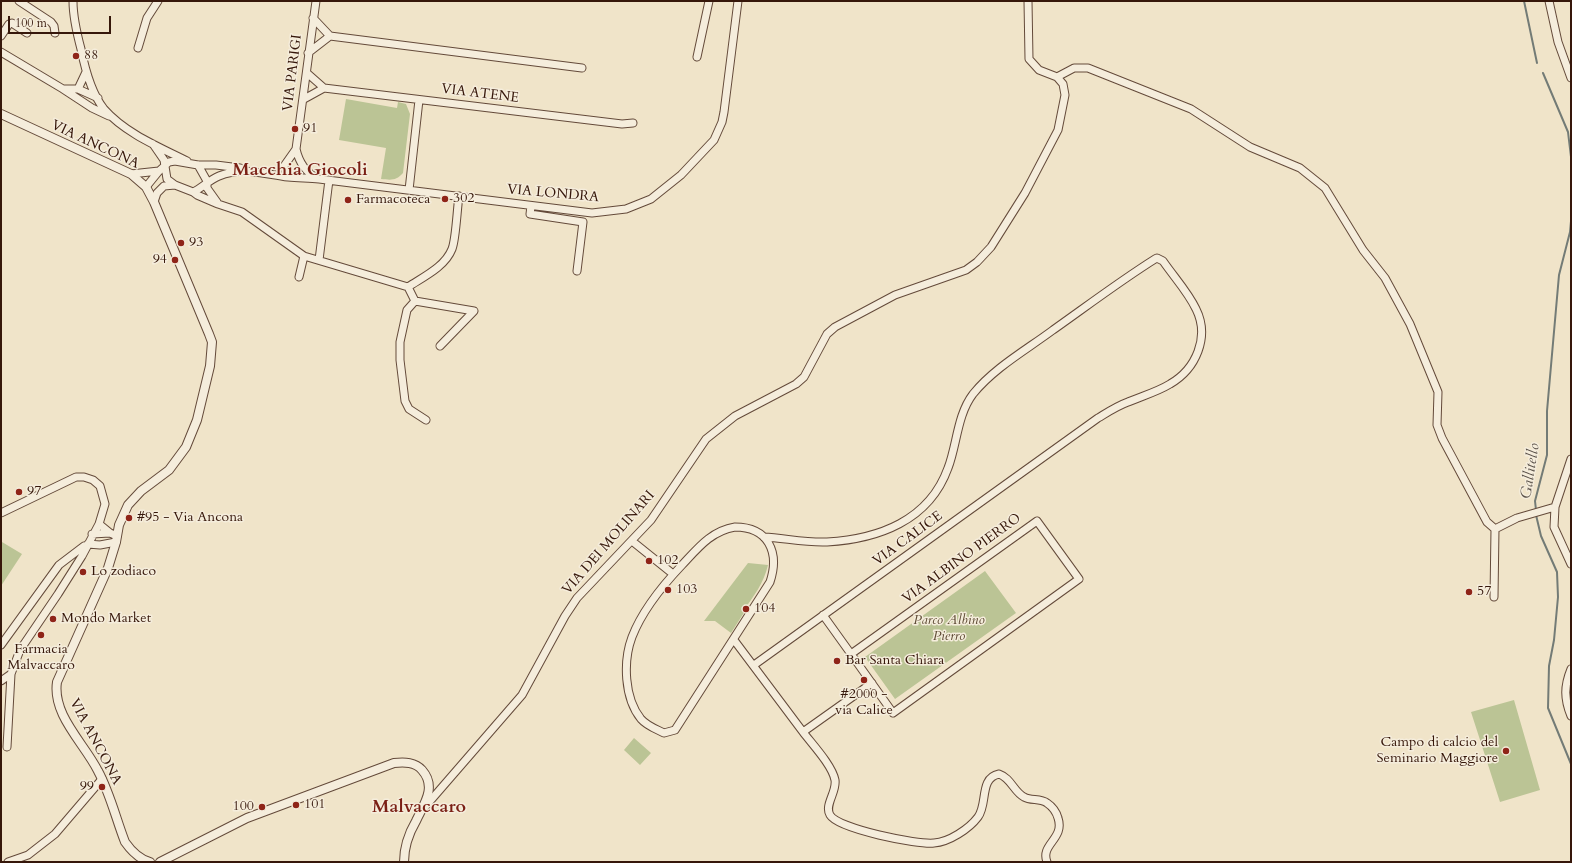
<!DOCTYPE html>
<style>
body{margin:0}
#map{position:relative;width:1572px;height:863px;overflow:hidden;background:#f0e4c9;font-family:Cardo,serif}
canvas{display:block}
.frame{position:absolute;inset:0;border:2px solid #36170a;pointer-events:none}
.scale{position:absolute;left:8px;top:16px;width:103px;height:18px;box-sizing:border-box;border:2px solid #36170a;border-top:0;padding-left:5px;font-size:12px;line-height:14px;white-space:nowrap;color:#36170a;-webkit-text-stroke:3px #f5eddc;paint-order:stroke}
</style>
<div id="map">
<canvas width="1572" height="863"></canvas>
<div class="frame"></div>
<div class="scale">100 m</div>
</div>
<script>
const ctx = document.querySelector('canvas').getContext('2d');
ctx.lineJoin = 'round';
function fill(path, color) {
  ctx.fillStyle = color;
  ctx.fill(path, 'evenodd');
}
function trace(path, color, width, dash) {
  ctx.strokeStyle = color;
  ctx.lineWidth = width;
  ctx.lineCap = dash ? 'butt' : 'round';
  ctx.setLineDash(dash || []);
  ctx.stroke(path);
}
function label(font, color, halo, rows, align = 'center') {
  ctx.font = font + ' Cardo,serif';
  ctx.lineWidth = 3;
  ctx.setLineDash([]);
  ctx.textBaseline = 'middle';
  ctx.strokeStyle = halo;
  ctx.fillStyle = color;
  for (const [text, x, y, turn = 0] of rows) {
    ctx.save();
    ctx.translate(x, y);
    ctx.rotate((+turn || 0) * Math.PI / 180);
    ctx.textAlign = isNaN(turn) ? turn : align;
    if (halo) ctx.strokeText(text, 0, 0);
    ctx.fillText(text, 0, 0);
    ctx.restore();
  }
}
fill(new Path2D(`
 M346,99L397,108L398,102L406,104L410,114L403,173C396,181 391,180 381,179L386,148L339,140Z
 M2,542L22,554L1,586V543Z
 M748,563L768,565C764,583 753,597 744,610L745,611L731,633L715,621H704Z
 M985,571L1016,613L895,699L865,657Z
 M1514,700L1540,790L1500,802L1471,712Z
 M634,738L651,753L640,765L624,750Z`), '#bbc495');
trace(new Path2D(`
 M1524,1L1537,63
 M1543,73L1568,132L1571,157
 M1536,510L1535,501L1547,455V411L1559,275L1570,232L1571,221
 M1536,515L1541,536L1557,572L1558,597L1554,640L1549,666L1548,708L1571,764`), '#737b76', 2);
const minor = new Path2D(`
 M19,1L51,22L54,26L55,33
 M73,1C73,17 77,34 81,49C85,69 91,93 104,109C125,133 159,147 187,161
 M316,1L296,149C299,162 305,172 317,178
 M1549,1L1558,42L1571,78
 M313,18L330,36
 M1,36L9,24L12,23L27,33
 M330,36L582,68
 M138,48L147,18L158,1
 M1,52L63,89H78L98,98
 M308,53L330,36
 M697,57L709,1
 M307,73L324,88
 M1057,77L1074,68H1088L1191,109L1250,147L1300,168L1325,188L1363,250L1385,278L1410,324L1438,392L1437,425L1442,438L1487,522L1495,529
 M324,88L622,124L633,123
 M63,89L92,108L109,116
 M78,89L86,72
 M304,99L324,88
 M153,144L164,160L167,179L175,185L193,192C202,188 209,180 219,176C242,166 264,174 288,177C299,178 309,178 319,179L592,213L626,209L651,199L681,175L714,140L722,122L724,112L738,1
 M198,165L207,181V188L217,202
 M131,174L159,171
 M290,177L285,172L284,166L296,149
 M146,187L159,171L169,162L175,161L198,165H216L240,168
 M409,190L419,100
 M193,192L197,195L218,204L242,212L304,256L408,287
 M154,202L157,193L164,186L175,185
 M531,206L530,214L583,222L577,271
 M319,260L329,180
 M299,277L304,256
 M408,287L415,301L474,311L440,346
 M408,287C423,277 445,267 452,249C456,239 457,209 459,196
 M415,301L407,310L400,342V360L405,401L409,409L426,420
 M1571,459L1555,507L1554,527L1571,564
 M1,513L76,477H84L93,480L100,486L105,504L99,524L82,556L58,594L20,650L11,674L1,681
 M1037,521L1079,579L893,713L851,654Z
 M99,524L110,533L117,536
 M735,527C768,527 780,552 770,582L675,730L664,733C656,729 647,726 641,719C624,698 623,661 632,637C642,611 663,585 682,565C698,548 711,531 735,527Z
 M92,534L110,533
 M632,541L673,574
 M88,544L100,545L116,542
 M1494,597L1495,529L1517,518L1555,507
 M823,615L851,654
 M734,640L803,732L872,683
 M1,645L59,565L84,546
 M754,665L1098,418C1108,412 1117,406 1128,402C1142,396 1157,392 1170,384C1196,369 1210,337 1196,309C1188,292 1174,277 1163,261L1157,258L1155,259C1120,281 1087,306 1053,330C1026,350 994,368 973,394C957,415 957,445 948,468C929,521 878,539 827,542C806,543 784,538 764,537
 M1571,669C1564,686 1564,699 1571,716
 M803,732C812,744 832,765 835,780C837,792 824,805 830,815C838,829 918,845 934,843C949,842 969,829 978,817C988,804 979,778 999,774C1011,778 1014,792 1024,797C1031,801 1040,798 1047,803C1053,807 1056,811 1058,818C1065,839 1040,844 1047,862
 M7,747L11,674
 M424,808L522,695L565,616L577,598L651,520L706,439L735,416L796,384L804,377L827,334L835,327L895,295L966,270L977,262L991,247L1025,193L1058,130L1065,95L1063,84L1057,77L1039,70L1029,59L1028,1
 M8,862L28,855L55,834L102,779`);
const tertiary = new Path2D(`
 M1,114L131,174L146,187L154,202L209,334L212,342L210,366L197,420L186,447L169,470L141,491L128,505L119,525L116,542L108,568L57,682C52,715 84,743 98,771C110,793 116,819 125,842C132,852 139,859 150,862
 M160,862L247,818L394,763C405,762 415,762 422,770C437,787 424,804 416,821C409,833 404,848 404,862`);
trace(minor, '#644a3a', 9);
trace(tertiary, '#644a3a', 10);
trace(minor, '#f5eddc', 7);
trace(tertiary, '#f5eddc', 8);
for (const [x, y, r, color] of [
 [76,56,4,"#8f2418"],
 [295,129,4,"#8f2418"],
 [445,199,4,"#8f2418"],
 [348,200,4,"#8f2418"],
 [181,243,4,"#8f2418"],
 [175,260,4,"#8f2418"],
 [19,492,4,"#8f2418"],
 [129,518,4,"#8f2418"],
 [649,561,4,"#8f2418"],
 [83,572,4,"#8f2418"],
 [668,590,4,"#8f2418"],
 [1469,592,4,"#8f2418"],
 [746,609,4,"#8f2418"],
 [53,619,4,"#8f2418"],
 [41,635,4,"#8f2418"],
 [837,661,4,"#8f2418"],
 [864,680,4,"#8f2418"],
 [1506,751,4,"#8f2418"],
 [102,787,4,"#8f2418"],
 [296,805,4,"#8f2418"],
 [262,807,4,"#8f2418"]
]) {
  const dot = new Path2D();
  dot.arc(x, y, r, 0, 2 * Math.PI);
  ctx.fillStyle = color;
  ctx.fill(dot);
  trace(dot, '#f5eddc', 1.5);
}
label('14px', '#36170a', '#f5eddc', [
 ["88",84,56],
 ["91",303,129],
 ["302",453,199],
 ["Farmacoteca",356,200],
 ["93",189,243],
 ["94",167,260,"right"],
 ["97",27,492],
 ["#95 - Via Ancona",137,518],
 ["102",657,561],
 ["Lo zodiaco",91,572],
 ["103",676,590],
 ["57",1477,592],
 ["104",754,609],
 ["Mondo Market",61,619],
 ["Farmacia",41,650,"center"],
 ["Malvaccaro",41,666,"center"],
 ["Bar Santa Chiara",845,661],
 ["#2000 -",864,695,"center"],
 ["via Calice",864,711,"center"],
 ["Campo di calcio del",1498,743,"right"],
 ["Seminario Maggiore",1498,759,"right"],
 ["99",94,787,"right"],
 ["101",304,805],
 ["100",254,807,"right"]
], 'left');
label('14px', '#36170a', '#f5eddc', [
 ["VIA PARIGI",293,73,-83],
 ["VIA ATENE",480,94,7],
 ["VIA ANCONA",95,145,25],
 ["VIA LONDRA",553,194,5],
 ["VIA CALICE",908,539,-36],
 ["VIA DEI MOLINARI",609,543,-49],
 ["VIA ALBINO PIERRO",962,559,-36],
 ["VIA ANCONA",95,742,62]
]);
label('italic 14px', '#5e4b34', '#f5eddc', [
 ["Parco Albino",949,621],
 ["Pierro",949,637]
]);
label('italic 15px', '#5a5149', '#f5eddc', [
 ["Gallitello",1531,471,-81]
]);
label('bold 18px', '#7a1f14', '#f5eddc', [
 ["Macchia Giocoli",300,171],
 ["Malvaccaro",419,808]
]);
</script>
